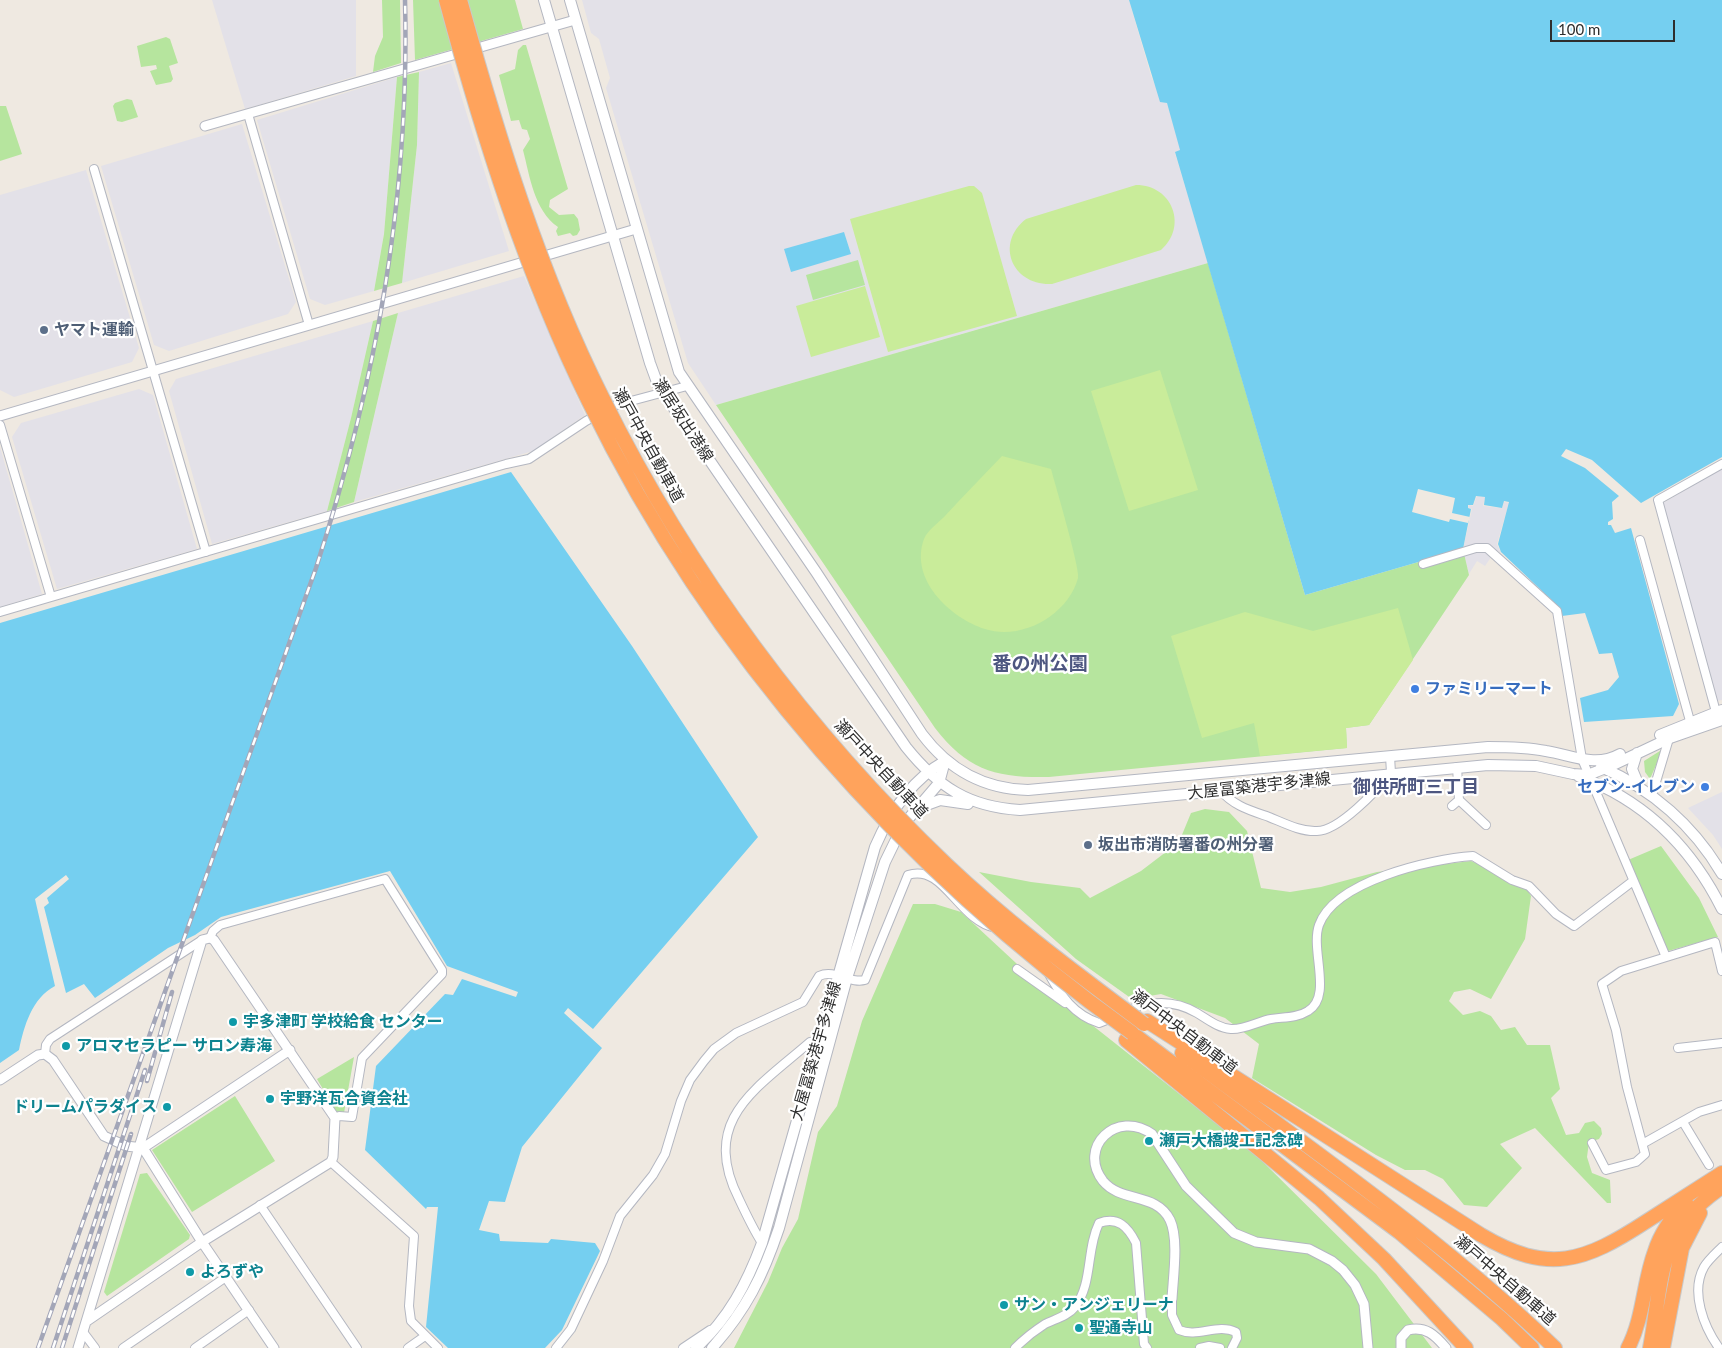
<!DOCTYPE html>
<meta charset="utf-8">
<style>
body{margin:0}
#map{position:relative;width:1722px;height:1348px;overflow:hidden;background:#efe9e1;font-family:Lato,sans-serif}
canvas{display:block}
.scale{position:absolute;left:1550px;top:20px;width:125px;height:22px;box-sizing:border-box;border:2px solid #2e2e2e;border-top:0;padding-left:6px;font-size:15px;line-height:18px;white-space:nowrap;color:#2e2e2e;-webkit-text-stroke:4px #fff;paint-order:stroke}
</style>
<div id="map">
<canvas width="1722" height="1348"></canvas>
<div class="scale">100 m</div>
</div>
<script>
const ctx = document.querySelector('canvas').getContext('2d');
ctx.lineJoin = 'round';
function fill(path, color) {
  ctx.fillStyle = color;
  ctx.fill(path, 'evenodd');
}
function trace(path, color, width, dash) {
  ctx.strokeStyle = color;
  ctx.lineWidth = width;
  ctx.lineCap = dash ? 'butt' : 'round';
  ctx.setLineDash(dash || []);
  ctx.stroke(path);
}
function label(font, color, halo, rows, align = 'center') {
  ctx.font = font + ' Lato,"Noto Sans JP",sans-serif';
  ctx.lineWidth = 4.5;
  ctx.setLineDash([]);
  ctx.textBaseline = 'middle';
  ctx.strokeStyle = halo;
  ctx.fillStyle = color;
  for (const [text, x, y, turn = 0] of rows) {
    ctx.save();
    ctx.translate(x, y);
    ctx.rotate((+turn || 0) * Math.PI / 180);
    ctx.textAlign = isNaN(turn) ? turn : align;
    if (halo) ctx.strokeText(text, 0, 0);
    ctx.fillText(text, 0, 0);
    ctx.restore();
  }
}
fill(new Path2D(`
 M212,0H356V76L245,109Z
 M582,0H1129L1151,76L1163,102L1167,103L1171,115L1181,151L1175,153L1208,263L716,405L688,363L606,88L610,78L599,39L591,33Z
 M451,63L509,251L402,283L417,145L419,72Z
 M397,77L384,234L374,291L325,305L310,299L257,120Z
 M242,124L296,302L288,314L169,351L154,345L101,166Z
 M86,170L139,348L132,362L14,397L0,390V195Z
 M524,276L585,415L533,451L354,502L398,313Z
 M373,321L351,418L327,511L212,544L169,391L176,379Z
 M139,389L153,395L197,549L57,589L12,437L21,423Z
 M0,447L42,594L0,607Z
 M1722,468V700L1717,701L1663,503Z
 M1477,496L1485,497L1483,506L1502,508L1504,502L1509,503L1497,544L1501,553L1496,550L1485,566L1477,561L1469,574L1463,549L1472,509L1468,508L1469,505L1473,506Z
 M1722,792V849L1713,835L1688,808Z`), '#e3e1e8');
fill(new Path2D(`
 M382,0H400L401,63L373,72L375,56L383,37Z
 M413,0H515L523,29L415,60Z
 M166,37L170,39L178,63L169,66L173,79L171,82L156,85L150,71L157,69L156,65L141,67L137,46Z
 M523,45H526L568,189L550,200L549,207L559,215L574,214L578,219L580,230L577,235L573,236L570,233L558,236L556,231L558,227C534,210 530,177 523,150L530,139L527,130L522,129L519,120L511,121L499,75L515,69L518,50Z
 M419,72L417,145L402,283L374,291L384,234L397,77Z
 M127,99L132,100L138,117L122,122L117,121L113,106L115,103Z
 M0,106H6L22,154L0,161Z
 M858,260L865,285L813,300L806,275Z
 M1208,263L1305,595L1463,549L1469,575L1369,725L1346,728L1347,748L1049,777C997,778 968,771 935,728L716,405Z
 M398,313L354,502L327,511L351,418L373,321Z
 M1663,749L1650,779L1645,772L1644,761Z
 M1205,809L1229,812L1247,831L1261,888L1290,892L1321,887L1377,872L1471,861L1523,883L1531,896L1525,939L1491,999L1470,989L1454,992L1449,1001L1463,1015L1480,1011L1491,1016L1501,1030L1515,1027L1527,1045H1550L1560,1089L1551,1098L1566,1135L1579,1133L1585,1123L1594,1121L1601,1128L1602,1134L1599,1139L1589,1142L1587,1157L1592,1173L1610,1180L1611,1203H1607L1535,1128L1500,1144L1522,1168L1487,1207L1464,1205L1443,1179L1425,1170H1405L1376,1155L1252,1078L1259,1044L1225,1018L1161,994L1132,999L1076,959L979,872L1031,882L1080,888L1090,898L1141,871L1179,842L1191,813Z
 M1661,846L1699,898L1718,937L1668,951L1628,860Z
 M913,904H935L961,912L1030,976L1254,1153L1376,1274L1432,1348H734L768,1282L782,1248L798,1219L818,1132L837,1106L862,1021Z
 M354,1057L344,1113H337L317,1079Z
 M235,1096L275,1161L192,1212L152,1150Z
 M147,1173L190,1235L189,1239L107,1296L104,1292L140,1174Z`), '#b6e59e');
fill(new Path2D(`
 M1136,185C1173,185 1188,227 1161,250L1052,284C1013,286 994,244 1026,219Z
 M969,186H974L982,193L1017,316L888,352L850,219Z
 M865,286L880,337L811,357L796,306Z
 M1160,370L1198,490L1129,511L1091,391Z
 M1002,456L1051,469C1055,484 1081,571 1078,578C1068,615 1022,641 985,629C950,618 909,579 924,539C927,531 938,523 944,517C963,496 983,476 1002,456Z
 M1398,608L1413,660L1369,725L1346,728L1347,748L1260,756L1254,723L1202,738L1171,636L1245,612L1313,631Z`), '#c9ec9a');
fill(new Path2D(`
 M1129,0H1722V457L1641,503L1592,460L1566,449L1561,456L1585,468L1619,496L1612,502L1613,519L1608,522V525H1611L1615,533L1631,528L1679,704L1673,716L1584,722L1580,698L1608,690L1619,677L1612,653L1599,654L1585,613L1562,616L1560,608L1501,552L1498,544L1509,502L1504,501L1502,508L1484,505L1485,497L1476,496L1473,505H1468V508L1471,509L1463,549L1305,595L1175,152L1180,150L1167,103L1160,102Z
 M844,232L851,254L791,272L784,249Z
 M511,472L632,646L758,837L593,1029L568,1008L564,1013L602,1048L522,1147L505,1202L489,1201L479,1230L499,1234L500,1241L548,1243L551,1239L595,1243L600,1251L562,1330L545,1348H448L426,1327L438,1207H427L426,1209L365,1150L376,1066L445,994L453,995L462,979L516,997L518,992L447,966L390,871L221,917L195,935L168,948L95,998L84,984L66,993L44,907L49,903L47,898L69,879L66,875L35,899L55,986C32,998 24,1026 19,1050L0,1063V623Z`), '#75cff0');
fill(new Path2D(`
 M1418,489L1455,498L1452,513L1470,517L1468,523L1450,519L1449,522L1412,512Z`), '#efe9e1');
const minor = new Path2D(`
 M248,114L309,325
 M94,169L206,552
 M0,425L51,597
 M1640,540L1690,721
 M1423,564L1476,548H1487L1557,611L1582,759L1666,957
 M0,612L506,464L529,459L586,421L616,405L687,386
 M1716,712L1658,500L1722,464
 M1220,790C1234,806 1249,810 1269,817C1284,823 1301,832 1317,831C1339,831 1377,790 1391,773L1390,756
 M1652,795L1670,735
 M1459,800L1486,825
 M1452,806L1459,800L1457,767
 M210,938L213,931L220,925L385,879L442,970V974L362,1058L352,1117L339,1116L335,1118
 M1017,969L1065,1003
 M1049,974C1061,996 1074,1015 1099,1023L1114,1017
 M1124,1012C1148,1001 1173,999 1197,1013C1207,1019 1218,1028 1231,1029C1244,1030 1259,1021 1271,1019C1284,1017 1297,1018 1308,1011C1333,996 1310,950 1319,925C1335,881 1430,859 1473,856L1512,880L1529,886L1556,914L1574,926L1633,881
 M1678,1048L1722,1043
 M45,1054L46,1045L50,1039L202,940
 M1683,1122L1709,1165
 M1592,1143L1606,1170L1636,1162L1645,1154L1627,1087L1616,1030L1602,984L1621,971L1715,942L1722,971
 M1644,1143L1699,1112L1722,1105
 M331,1162L414,1236L409,1306L411,1321L438,1348
 M260,1205L357,1348
 M762,1243C753,1229 746,1214 739,1199C699,1120 756,1089 810,1042H818
 M1172,1299V1315L1179,1330C1198,1338 1217,1323 1236,1332L1237,1338L1232,1348
 M83,1332L95,1348
 M123,1348L226,1277
 M195,1348L249,1310
 M408,1348L425,1336
 M556,1348L571,1329L603,1261L620,1216L653,1175L665,1154L681,1101L690,1080L704,1061L714,1049L736,1033L803,1002L819,976C835,969 850,984 865,980L908,875C944,863 958,921 996,928
 M683,1348L710,1330
 M1015,1348C1024,1339 1034,1331 1045,1324C1055,1319 1068,1316 1075,1307C1093,1283 1086,1250 1099,1223C1118,1216 1128,1227 1136,1243L1144,1344L1147,1348
 M1200,1348L1209,1346L1220,1348
 M1719,1348C1704,1327 1690,1292 1704,1267C1708,1260 1716,1253 1722,1247`);
const tertiary = new Path2D(`
 M205,126L575,20
 M0,416L636,229
 M0,1080L38,1055L45,1054L53,1060L104,1136L126,1146L143,1148L290,1050
 M143,1148L202,1242L274,1348
 M1172,1299C1173,1278 1179,1239 1170,1220C1156,1192 1121,1203 1103,1181C1077,1147 1117,1109 1152,1134L1186,1186L1234,1233L1256,1242L1309,1249L1332,1261L1343,1270L1355,1285L1364,1304L1368,1348
 M78,1348L202,940L210,938L214,940L335,1118L333,1157L331,1162L202,1242L87,1321
 M1401,1348V1338L1408,1330C1426,1326 1435,1335 1446,1348`);
const secondary = new Path2D(`
 M544,0L650,363L658,385L906,747C938,787 969,807 1020,810L1488,765L1536,766L1573,774L1588,775L1613,765L1670,738L1722,720
 M570,0L679,372L816,572L922,734C949,770 983,789 1028,790L1488,747C1507,747 1526,747 1546,751C1572,755 1595,768 1620,754
 M1660,735L1722,710
 M1637,753L1632,769L1639,786
 M1601,767C1652,789 1694,826 1722,874
 M1578,776C1644,800 1691,847 1722,909
 M921,807L940,800L968,804
 M696,1348C729,1318 747,1283 762,1243L875,847C890,812 911,780 945,761
 M712,1348C746,1310 763,1276 779,1228L847,978L885,862L903,825L939,783L945,761`);
const motorway = new Path2D(`
 M1147,1021L1481,1235C1549,1275 1584,1262 1647,1221C1672,1205 1697,1189 1722,1173
 M1132,1033L1399,1232L1502,1319L1532,1348
 M1126,1040L1319,1198L1384,1259L1466,1348
 M1182,1053C1309,1148 1440,1238 1555,1348
 M1628,1348C1644,1317 1643,1283 1655,1251C1661,1232 1673,1216 1686,1202
 M1650,1348C1663,1279 1656,1231 1722,1187
 M1663,1348L1682,1248L1700,1213`);
trace(minor, '#b4b7c1', 10);
trace(tertiary, '#b4b7c1', 11);
trace(secondary, '#b4b7c1', 12);
trace(motorway, '#c9c9c9', 16);
trace(minor, '#fff', 8);
trace(tertiary, '#fff', 9);
trace(secondary, '#fff', 10);
trace(motorway, '#ffa35c', 14);
const rail = new Path2D(`
 M147,1081L172,992
 M38,1348L316,568C376,382 410,197 405,0
 M53,1348L145,1070
 M62,1348L131,1134`);
trace(rail, '#a3a6b8', 4.5);
trace(rail, '#fff', 2.5, [8]);
const motorwayBridge = new Path2D(`
 M446,0C483,137 526,274 589,402C712,655 904,869 1132,1033
 M460,0C498,136 539,272 603,399C689,572 806,731 947,865C1008,923 1076,973 1144,1024`);
trace(motorwayBridge, '#c9c9c9', 16, []);
trace(motorwayBridge, '#ffa35c', 14);
for (const [x, y, r, color] of [
 [44,330,5,"#5c6f8a"],
 [1415,689,5,"#3f7fe0"],
 [1705,787,5,"#3f7fe0"],
 [1088,845,5,"#5c6f8a"],
 [233,1022,5,"#0f9aa8"],
 [66,1046,5,"#0f9aa8"],
 [270,1099,5,"#0f9aa8"],
 [167,1107,5,"#0f9aa8"],
 [1149,1141,5,"#0f9aa8"],
 [190,1272,5,"#0f9aa8"],
 [1004,1305,5,"#0f9aa8"],
 [1079,1328,5,"#0f9aa8"]
]) {
  const dot = new Path2D();
  dot.arc(x, y, r, 0, 2 * Math.PI);
  ctx.fillStyle = color;
  ctx.fill(dot);
  trace(dot, '#fff', 2);
}
label('bold 16px', '#4e5e75', '#fff', [
 ["ヤマト運輸",54,330],
 ["坂出市消防署番の州分署",1098,845]
], 'left');
label('16px', '#2e2e2e', '#fff', [
 ["瀬居坂出港線",683,420,57],
 ["瀬戸中央自動車道",648,445,61],
 ["瀬戸中央自動車道",881,769,47],
 ["大屋冨築港宇多津線",1259,786,-6],
 ["瀬戸中央自動車道",1184,1032,37],
 ["大屋冨築港宇多津線",816,1051,-74],
 ["瀬戸中央自動車道",1505,1280,41]
]);
label('bold 16px', '#366cbe', '#fff', [
 ["ファミリーマート",1425,689],
 ["セブン-イレブン",1695,787,"right"]
], 'left');
label('bold 16px', '#0d838f', '#fff', [
 ["宇多津町 学校給食 センター",243,1022],
 ["アロマセラピー サロン寿海",76,1046],
 ["宇野洋瓦合資会社",280,1099],
 ["ドリームパラダイス",157,1107,"right"],
 ["瀬戸大橋竣工記念碑",1159,1141],
 ["よろずや",200,1272],
 ["サン・アンジェリーナ",1014,1305],
 ["聖通寺山",1089,1328]
], 'left');
label('bold 18px', '#4d5680', '#fff', [
 ["御供所町三丁目",1416,787]
]);
label('bold 19px', '#4d5680', '#fff', [
 ["番の州公園",1040,664]
]);
</script>
